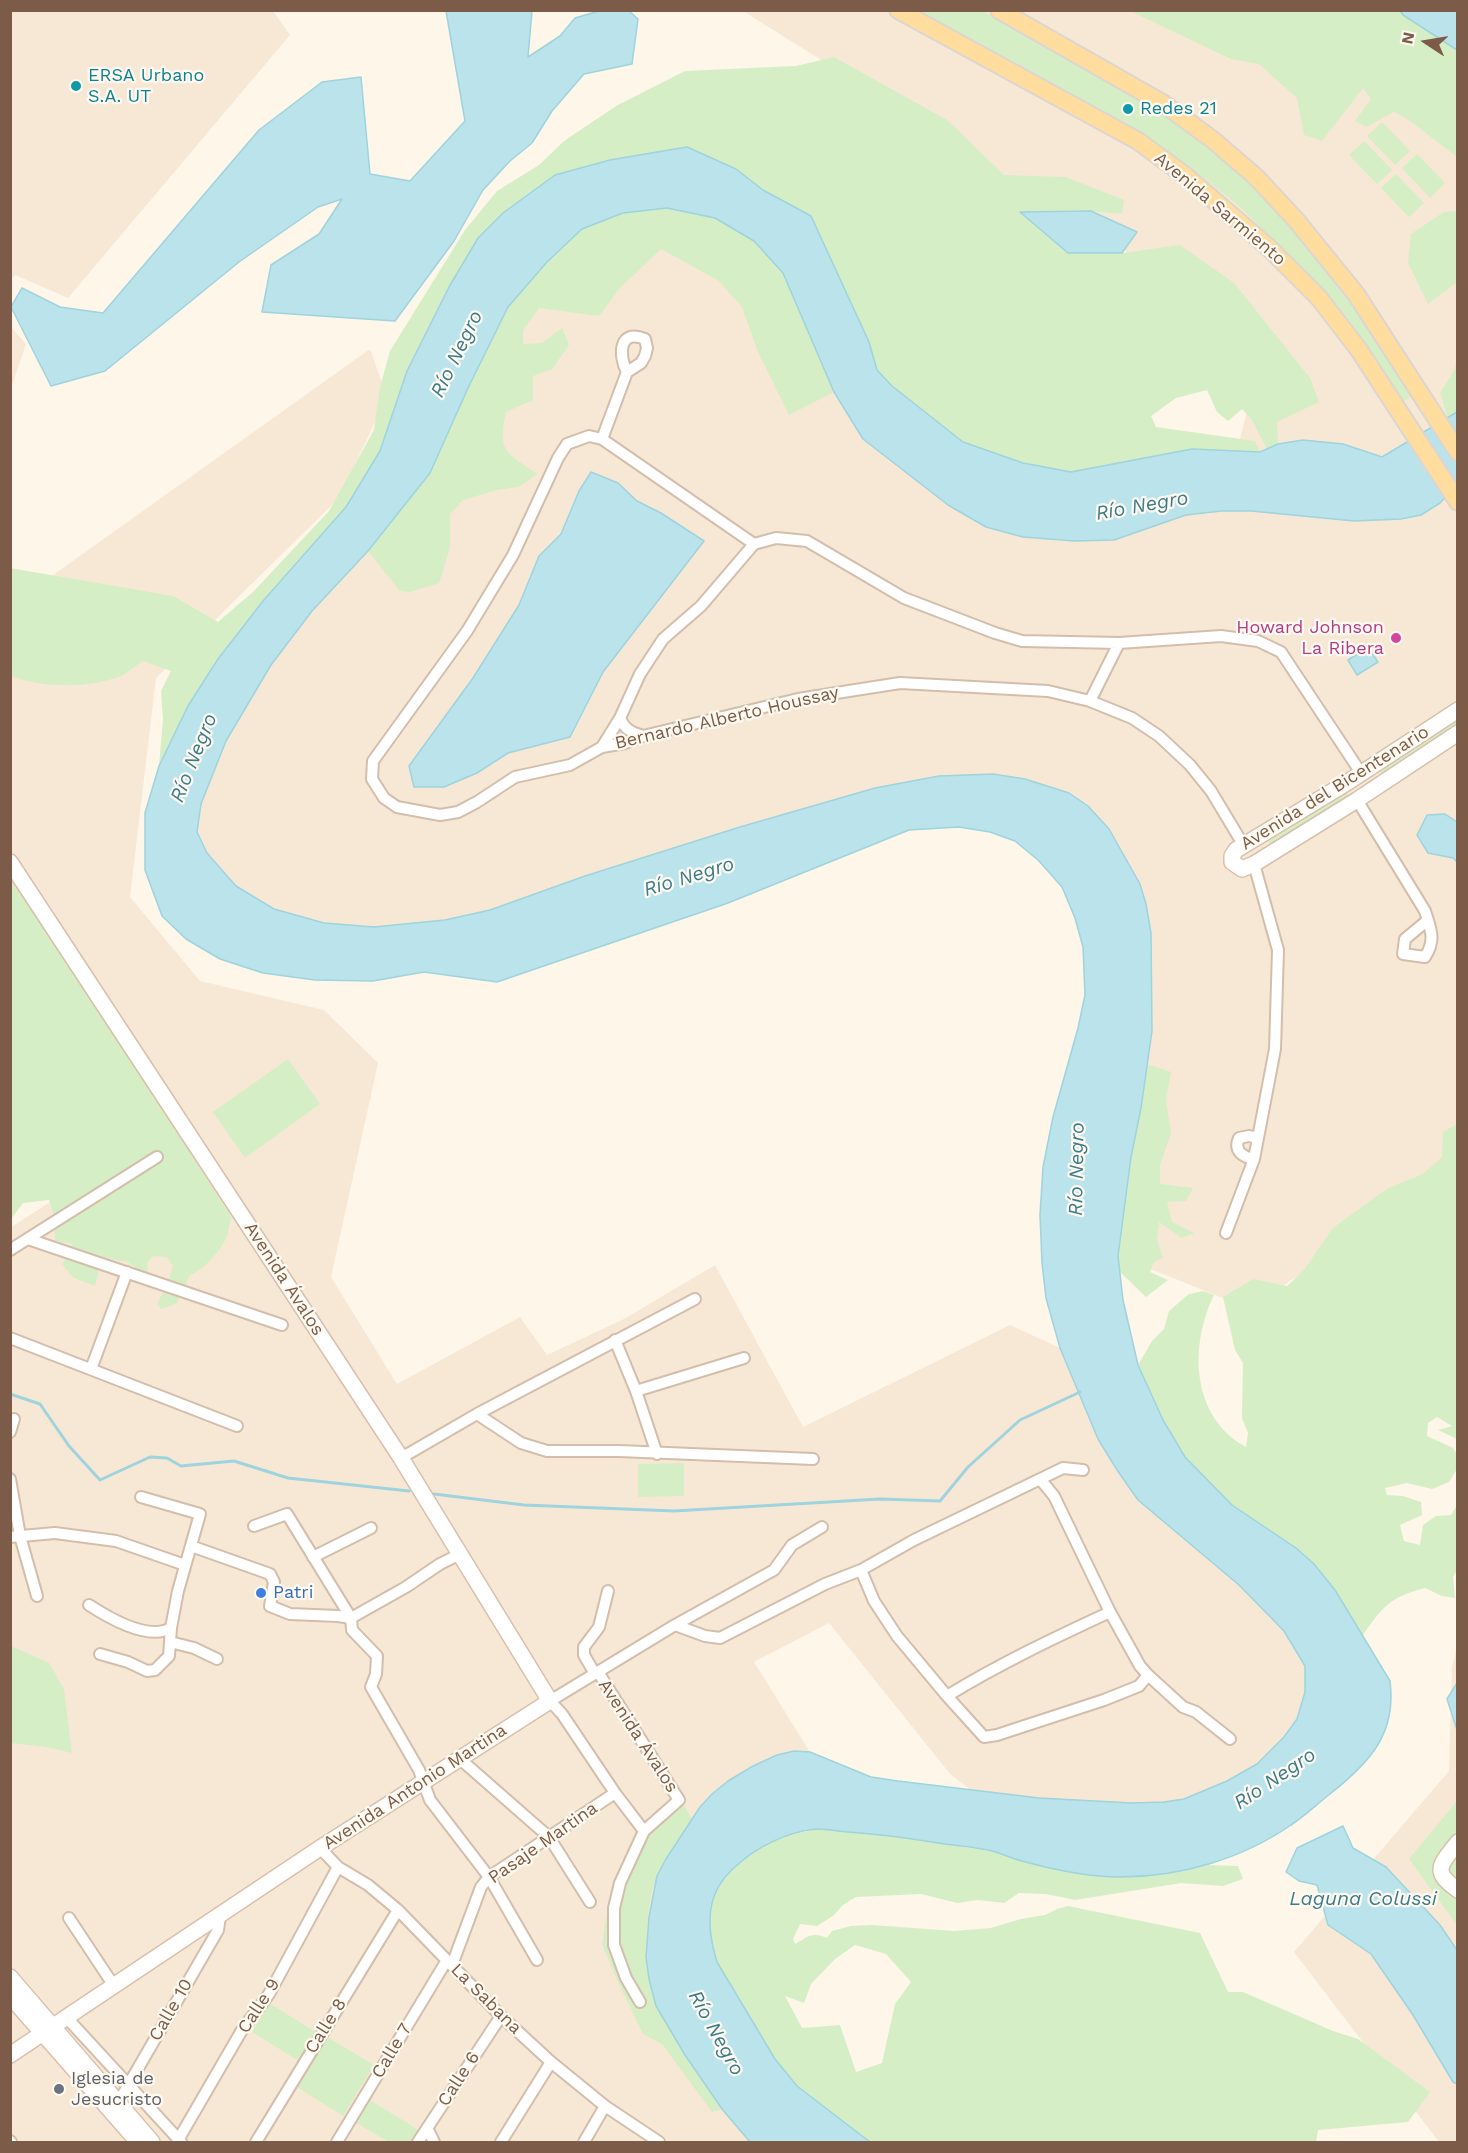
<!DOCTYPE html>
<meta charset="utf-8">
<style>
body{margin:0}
#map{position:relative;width:1468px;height:2153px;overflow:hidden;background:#fef6e9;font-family:"Work Sans",sans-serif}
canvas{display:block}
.frame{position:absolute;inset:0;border:12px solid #7c5c49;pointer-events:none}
.north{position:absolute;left:1396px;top:12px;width:60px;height:60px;-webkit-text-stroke:4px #fffaf1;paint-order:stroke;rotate:282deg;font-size:16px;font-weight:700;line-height:24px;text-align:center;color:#7c5c49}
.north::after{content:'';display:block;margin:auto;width:21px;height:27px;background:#7c5c49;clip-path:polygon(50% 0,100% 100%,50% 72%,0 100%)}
</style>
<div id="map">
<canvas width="1468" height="2153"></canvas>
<div class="frame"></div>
<div class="north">N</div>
</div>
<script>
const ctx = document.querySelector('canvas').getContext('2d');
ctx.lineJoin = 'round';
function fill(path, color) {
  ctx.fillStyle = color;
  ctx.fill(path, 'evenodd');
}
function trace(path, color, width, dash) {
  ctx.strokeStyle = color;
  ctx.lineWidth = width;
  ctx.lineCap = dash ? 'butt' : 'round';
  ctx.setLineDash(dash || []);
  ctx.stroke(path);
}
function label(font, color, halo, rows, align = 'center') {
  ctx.font = font + ' "Work Sans",sans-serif';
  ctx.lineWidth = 4.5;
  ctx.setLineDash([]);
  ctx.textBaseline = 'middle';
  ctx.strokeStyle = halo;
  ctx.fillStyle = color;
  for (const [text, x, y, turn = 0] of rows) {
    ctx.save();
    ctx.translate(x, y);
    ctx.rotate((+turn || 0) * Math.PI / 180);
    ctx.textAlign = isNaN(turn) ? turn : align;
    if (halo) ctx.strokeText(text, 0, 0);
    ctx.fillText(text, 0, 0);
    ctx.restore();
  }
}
fill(new Path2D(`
 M11,10L273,11L290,35L68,298L15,275L11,280Z
 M743,11H1160L1457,122V1195L1449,1179L1248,1308L1118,1256L1152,999L1151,933L1146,904L1109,829L1088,806L1069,793L1025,779L993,774L939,776L900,783L740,827L585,876L490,910L445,920L374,927L324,923L274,909L236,886L207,853L197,832L201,804L226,741L271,665L312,611L368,551L430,473L582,229L754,241L863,439L948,505L986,527L1075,541L1114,540L1186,515L1221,511L1266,339Z
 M11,327L26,344L11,388Z
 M370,349L387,397L339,498L156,678L130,897L200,981L324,1010L378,1063L331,1277L397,1384L520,1317L547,1355L624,1319L715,1265L803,1427L1010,1325L1060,1348L1098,1439L1117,1470L1138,1500L1239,1585L1284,1631L1305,1666V1692L1297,1719L1284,1737L1257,1764L1227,1781L1184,1799L1164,1802L1132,1803L1039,1798L971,1790L951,1775L829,1623L754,1662L810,1752L794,1751L777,1755L753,1766L728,1781L712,1794L746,2139L750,2142H11L10,1228L147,1139L11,946V605Z
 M1457,1647V2142H1439L1294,1952L1449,1771L1452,1667Z`), '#f7e8d6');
fill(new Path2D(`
 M917,11H983L1171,117L1232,166L1305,242L1340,285L1414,394L1402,403L1346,323L1303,268L1239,206L1194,170L1114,119L1012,61Z
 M1130,11H1457V157L1409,120L1394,112L1366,127L1355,121L1371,99L1363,88L1322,141L1304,135L1297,98L1259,64L1231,59Z
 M834,57L947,120L1004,175L1066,177L1124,200L1122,214L1091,211L1021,213L1122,253L1180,245L1234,283L1310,378L1319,402L1277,422L1278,444L1267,449L1252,420L1242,409L1228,421L1217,412L1207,390L1176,398L1151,416L1156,427L1255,441L1260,452L1192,449L1071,472L1023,463L963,442L892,386L877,370L869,342L811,216L763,190L736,169L687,147L610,160L555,175L407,371L380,451L346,507L263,601L218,659L188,706L159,766L163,719L161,691L171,671L143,661C136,665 130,671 123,675C91,689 43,688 11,676L10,568L173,596L218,622L253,592L329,511L374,430L380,387L390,351L465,230L497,191L539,165L564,141L616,106L685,71L796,66Z
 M1382,122L1410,151L1395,165L1367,136Z
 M1364,141L1392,170L1377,184L1349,155Z
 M1417,154L1445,183L1430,198L1402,168Z
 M1396,174L1424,203L1409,217L1381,188Z
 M667,208L715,218L754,241L783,273L834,392L789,415L758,352L742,307L719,281L661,249L620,288L599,316L539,308L523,330V344L542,343L562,328L569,345L552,369L533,376V400L506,412C497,452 506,452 537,474L519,487L497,490L463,500L450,514V548L439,583L410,592L400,591L368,551L430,473L468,388L508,307L547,262L582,229L623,213Z
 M1457,211V282L1428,304L1408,263L1411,234L1444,212Z
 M1457,353V412L1448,418L1440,393L1455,369Z
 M1457,717V727L1383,776L1378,769Z
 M1345,790L1350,798L1271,846L1266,838Z
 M10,876L231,1216C230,1222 229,1230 227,1236C222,1249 203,1271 190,1275L177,1303L161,1309L157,1303L166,1288L173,1266L167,1257L153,1256L147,1263L148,1273L143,1280L137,1269L127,1261C113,1262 109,1255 97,1257L98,1275L95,1286L74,1278L62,1264L73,1250L71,1243L56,1242L54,1231L68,1221L54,1215L49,1200L23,1203L11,1219Z
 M288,1059L320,1104L245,1158L213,1112Z
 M1147,1064L1171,1072L1166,1100L1171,1133L1160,1165V1184L1193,1188L1186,1201L1167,1202L1172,1222L1194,1233L1182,1238L1159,1222L1157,1240L1163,1258L1154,1262L1150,1272L1168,1280L1146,1297L1119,1271L1118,1256L1131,1156Z
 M1457,1124V1439L1438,1430L1452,1426L1437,1417L1428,1423L1427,1436L1453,1448L1457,1454V1469L1449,1482L1432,1489L1407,1483L1385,1488L1387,1495L1403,1496L1421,1502L1422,1515L1400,1525L1404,1541L1420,1545L1423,1525L1436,1516L1451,1515L1457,1505V1570L1453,1577L1455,1598L1442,1596L1425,1588C1388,1598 1384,1606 1362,1636L1347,1610L1255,1522L1232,1505L1185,1457L1163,1420L1138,1365L1152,1341L1164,1329L1169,1311L1189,1294L1203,1291L1214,1295C1189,1346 1191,1417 1246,1447L1248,1433L1242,1418L1243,1363L1235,1350L1223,1297L1253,1279L1287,1286L1304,1270L1333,1228L1388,1188L1423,1174L1442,1157L1443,1132Z
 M684,1463V1496L638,1497V1464Z
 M11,1646L49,1663L64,1689L72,1753L46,1747L11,1743Z
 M1457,1801V1925L1409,1859Z
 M682,1802L692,1819C680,1837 667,1854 658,1874C644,1906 643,1971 656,2005C660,2014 667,2023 672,2032C688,2059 705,2084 722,2109L712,2112L662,2044L643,2034L616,1978L602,1944L611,1888L638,1847Z
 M817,1829L895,1836L995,1852L1021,1861L1102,1876L1121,1877L1156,1874L1208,1865L1238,1866L1243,1879L1223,1886L1181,1883L1075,1900L1046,1894L1019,1893L1004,1903L978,1900L957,1903L921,1894L856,1897L843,1905L833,1916L817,1926L800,1924L793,1939L795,1944C807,1937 812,1931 827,1938L832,1931L851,1926L872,1925L954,1931L991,1928L1021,1919L1045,1915L1057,1909L1068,1906L1200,1933L1228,1992H1243L1333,2031L1358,2039L1430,2092L1408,2122L1318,2130L1316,2142H870L797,2086L775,2059L717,1962C711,1941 705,1914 714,1893C730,1855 779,1836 817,1829ZM855,1945L886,1954L911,1982L895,2004L882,2063L856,2072L840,2025L802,2028L785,1996L804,2003L811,1984L835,1959Z
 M269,2003L317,2033L299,2061L252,2032Z
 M327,2037L374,2065L343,2116L297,2087Z
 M370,2100L420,2131L413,2142H389L356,2123Z`), '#d5eec5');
const water = new Path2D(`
 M629,11L638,19L632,64L584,74L552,111L532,143L510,161L483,190L454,241L395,321L262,312L271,265L319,234L342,199L318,207L239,262L105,371L51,386L11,307L22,288L60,307L103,313L259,130L322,82L361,77L370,174L410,181L465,121L446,11H532L528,57L560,36L575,18L599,11Z
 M1400,11H1457V50L1403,15Z
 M687,147L736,169L763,190L811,216L869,342L877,370L892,386L963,442L1023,463L1071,472L1192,449L1260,452L1278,444L1303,440L1343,444L1382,457L1457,412V485L1440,503L1421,515L1401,519L1354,521L1251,511H1221L1186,515L1114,540L1075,541L1023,537L986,527L948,505L863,439L834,392L783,273L754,241L715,218L667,208L623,213L582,229L547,262L508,307L468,388L430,473L368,551L312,611L271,665L226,741L201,804L197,832L207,853L236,886L274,909L324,923L374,927L445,920L490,910L585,876L740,827L875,788L939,776L993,774L1025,779L1069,793L1088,806L1109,829L1140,884L1146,904L1151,933L1152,1031L1141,1108L1131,1157L1118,1256L1123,1300L1138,1365L1163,1420L1185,1457L1232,1505L1296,1548L1314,1564L1335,1590L1390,1681C1397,1734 1369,1763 1330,1794C1317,1804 1305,1816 1291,1825C1242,1859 1180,1877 1120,1877C1089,1877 1051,1869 1022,1861C1013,1859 1005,1855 996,1852C977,1847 957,1846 938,1843C908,1838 878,1834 848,1832C838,1831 826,1829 816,1829C787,1832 756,1847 735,1867C705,1893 706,1926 717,1962L775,2059L797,2086L870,2142H750L722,2109L685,2055L656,2006L649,1979L646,1957L649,1917L657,1876L666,1859L700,1807L712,1794L728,1781L753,1766L777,1755L794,1751L810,1752L871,1777L898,1781L1039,1798L1132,1803L1164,1802L1184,1799L1227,1781L1257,1764L1284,1737L1297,1719L1305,1692V1666L1284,1631L1239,1585L1138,1500L1117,1470L1098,1439L1060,1348L1046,1298L1042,1263L1040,1215L1043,1167L1053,1117L1078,1028L1085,995L1083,947L1075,918L1062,887L1039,861L1015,841L990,832L959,827L909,830L728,903L497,982L424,972L373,981L315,980L263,973L220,959L186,939L162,916L145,870V813L159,766L188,706L218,659L263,601L346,507L380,451L407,371L449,287L478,238L503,213L555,175L610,160Z
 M1091,211L1137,232L1122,253H1068L1020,212Z
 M591,472L618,483L637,501L661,513L704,541L603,672L570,737L508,753L477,773L444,787H414L409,766L473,678L519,605L539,556L561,534L579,491Z
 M1368,647L1378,662L1357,675L1348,660Z
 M1445,814L1457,822V862L1453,858L1428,853L1417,835L1427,815Z
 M1457,1683V1730L1447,1699Z
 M1343,1826L1353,1848L1386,1867L1440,1925L1457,1950V2084L1453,2082L1413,2015L1371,1954L1328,1925L1317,1885L1299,1881L1286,1872L1297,1848Z`);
fill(water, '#bae3eb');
trace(water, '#9fd3dd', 1.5);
trace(new Path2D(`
 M10,1394L40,1404L69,1446L100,1480L150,1457L167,1458L181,1466L234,1461L288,1478L409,1491
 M434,1494L524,1505L674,1511L880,1499L940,1501L968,1467L1020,1420L1080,1392`), '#9fd3dd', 3);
const street = new Path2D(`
 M602,439L627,372L641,363L645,356L647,348L645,339C619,328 618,355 627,372
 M1090,701L1119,643
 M620,718C625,730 631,732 643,736
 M602,747L620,718L640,674L663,639L701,606L754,544
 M1357,800L1425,911C1431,930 1436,940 1425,957L1403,954L1405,939L1428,920
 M1244,846L1211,791L1190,765L1159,736L1132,718L1090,701L1048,691L900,683L798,699L643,736L625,743L602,747L570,765L515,777L477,802L458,812L440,815L397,807L384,798L372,779L373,761L467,631L513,555L558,458L567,444L589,436L602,439L754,544L776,538L807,541L904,598L995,633L1022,641L1119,643L1221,636L1258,641L1281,652L1361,773
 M1254,1159C1243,1157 1233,1151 1239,1138L1249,1136L1258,1138
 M1226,1233L1254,1159L1275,1049L1278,950L1254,864
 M28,1239L282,1325
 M10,1250L157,1157
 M10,1338L237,1426
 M615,1340L636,1391L657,1454
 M91,1369L127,1272
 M636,1391L744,1358
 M477,1414L521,1443L547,1451H619L813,1459
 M10,1432L14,1419
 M401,1458L477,1414L695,1299
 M10,1479L20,1536L37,1596
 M1040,1479L1054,1496L1110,1612L1140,1666L1148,1675L1183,1707L1196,1712L1230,1739
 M254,1526L287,1514L351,1618L352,1630L377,1656L376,1674L371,1687L419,1770L430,1800L489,1877L537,1960
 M10,1537L55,1533L116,1541L185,1565
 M191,1546L270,1574L274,1582L270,1606L290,1614L338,1616L351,1618L406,1587L440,1564L460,1554
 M313,1557L371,1528
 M861,1570L874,1601L897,1636L947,1696L984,1737L997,1735L1104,1700L1139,1686L1148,1675
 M89,1605C109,1618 148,1641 171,1628
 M675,1625L705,1636L720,1638L825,1584L861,1570L914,1540L1063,1468L1083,1470
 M170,1642L194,1648L217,1659
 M100,1654L128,1662L147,1671L155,1670L169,1656L171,1628L178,1591L200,1514L141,1497
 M598,1672L679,1800L644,1831L620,1883L614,1908V1945L626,1978L640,2002
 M595,1674L584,1655V1647L599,1627L608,1591
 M947,1696C999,1664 1054,1638 1110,1612
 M460,1759L549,1837L590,1902
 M644,1831L615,1793L562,1714L550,1701L675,1625L774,1570L792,1545L822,1527
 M320,1848L338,1867L368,1885L398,1910L501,2016L551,2062L605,2106L659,2142
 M69,1918L114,1986
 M452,1965L481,1887L489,1877L615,1793
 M67,2018L181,2142
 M118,2103L218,1930L220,1916
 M427,2128L434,2142
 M10,2141L11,2142
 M177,2142L242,2030L269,1994L338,1867
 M256,2142L398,1910
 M337,2142L447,1960
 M418,2142L501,2016
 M501,2142L551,2062
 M584,2142L605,2106`);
const secondary = new Path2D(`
 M1458,710L1348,782L1236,850L1232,856V862L1242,869L1254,864L1357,800L1458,733
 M10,862L401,1458L550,1701L320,1848L10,2055
 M1458,1842C1440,1865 1431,1871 1458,1890
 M10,1977L152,2142
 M10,1996L138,2142`);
const primary = new Path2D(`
 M898,10L1138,141L1187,177L1267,246L1319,298L1359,350L1458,502
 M999,10L1164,104L1213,140L1256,177L1296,220L1356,294L1458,452`);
trace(street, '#d3beac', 14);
trace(secondary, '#d8c0ac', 18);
trace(primary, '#ddd5d0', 20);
trace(street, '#fff', 10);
trace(secondary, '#fff', 15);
trace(primary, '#ffdd9f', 16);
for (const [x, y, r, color] of [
 [76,86,6,"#0f9aa8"],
 [1128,109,6,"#0f9aa8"],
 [1396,638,6,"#d1479c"],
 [261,1593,6,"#3f7fe0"],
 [59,2089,6,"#6b7280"]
]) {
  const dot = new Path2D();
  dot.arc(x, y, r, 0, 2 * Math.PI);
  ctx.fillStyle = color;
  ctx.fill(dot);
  trace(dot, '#fffaf1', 2);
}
label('18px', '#0d838f', '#fffaf1', [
 ["ERSA Urbano",88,76],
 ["S.A. UT",88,97],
 ["Redes 21",1140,109]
], 'left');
label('18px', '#7c5c49', '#fffaf1', [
 ["Avenida Sarmiento",1220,209,40],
 ["Bernardo Alberto Houssay",727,718,-13],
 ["Avenida del Bicentenario",1335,788,-32],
 ["Avenida Ávalos",284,1279,57],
 ["Avenida Ávalos",638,1736,57],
 ["Avenida Antonio Martina",415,1787,-33],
 ["Pasaje Martina",543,1843,-35],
 ["La Sabana",486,1999,45],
 ["Calle 9",259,2006,-57],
 ["Calle 10",171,2010,-60],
 ["Calle 8",326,2026,-58],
 ["Calle 7",392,2051,-59],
 ["Calle 6",459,2079,-57]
]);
label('18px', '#b23c85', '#fffaf1', [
 ["Howard Johnson",1384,628],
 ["La Ribera",1384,649]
], 'right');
label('18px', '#366cbe', '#fffaf1', [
 ["Patri",273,1593]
], 'left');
label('18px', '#5b616d', '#fffaf1', [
 ["Iglesia de",71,2079],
 ["Jesucristo",71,2100]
], 'left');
label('italic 20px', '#3d7c8a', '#fffaf1', [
 ["Río Negro",457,354,-64],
 ["Río Negro",1142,506,-10],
 ["Río Negro",194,758,-68],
 ["Río Negro",689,877,-17],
 ["Río Negro",1077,1169,-89],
 ["Río Negro",1275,1779,-34],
 ["Laguna Colussi",1363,1899],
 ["Río Negro",716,2033,61]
]);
</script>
